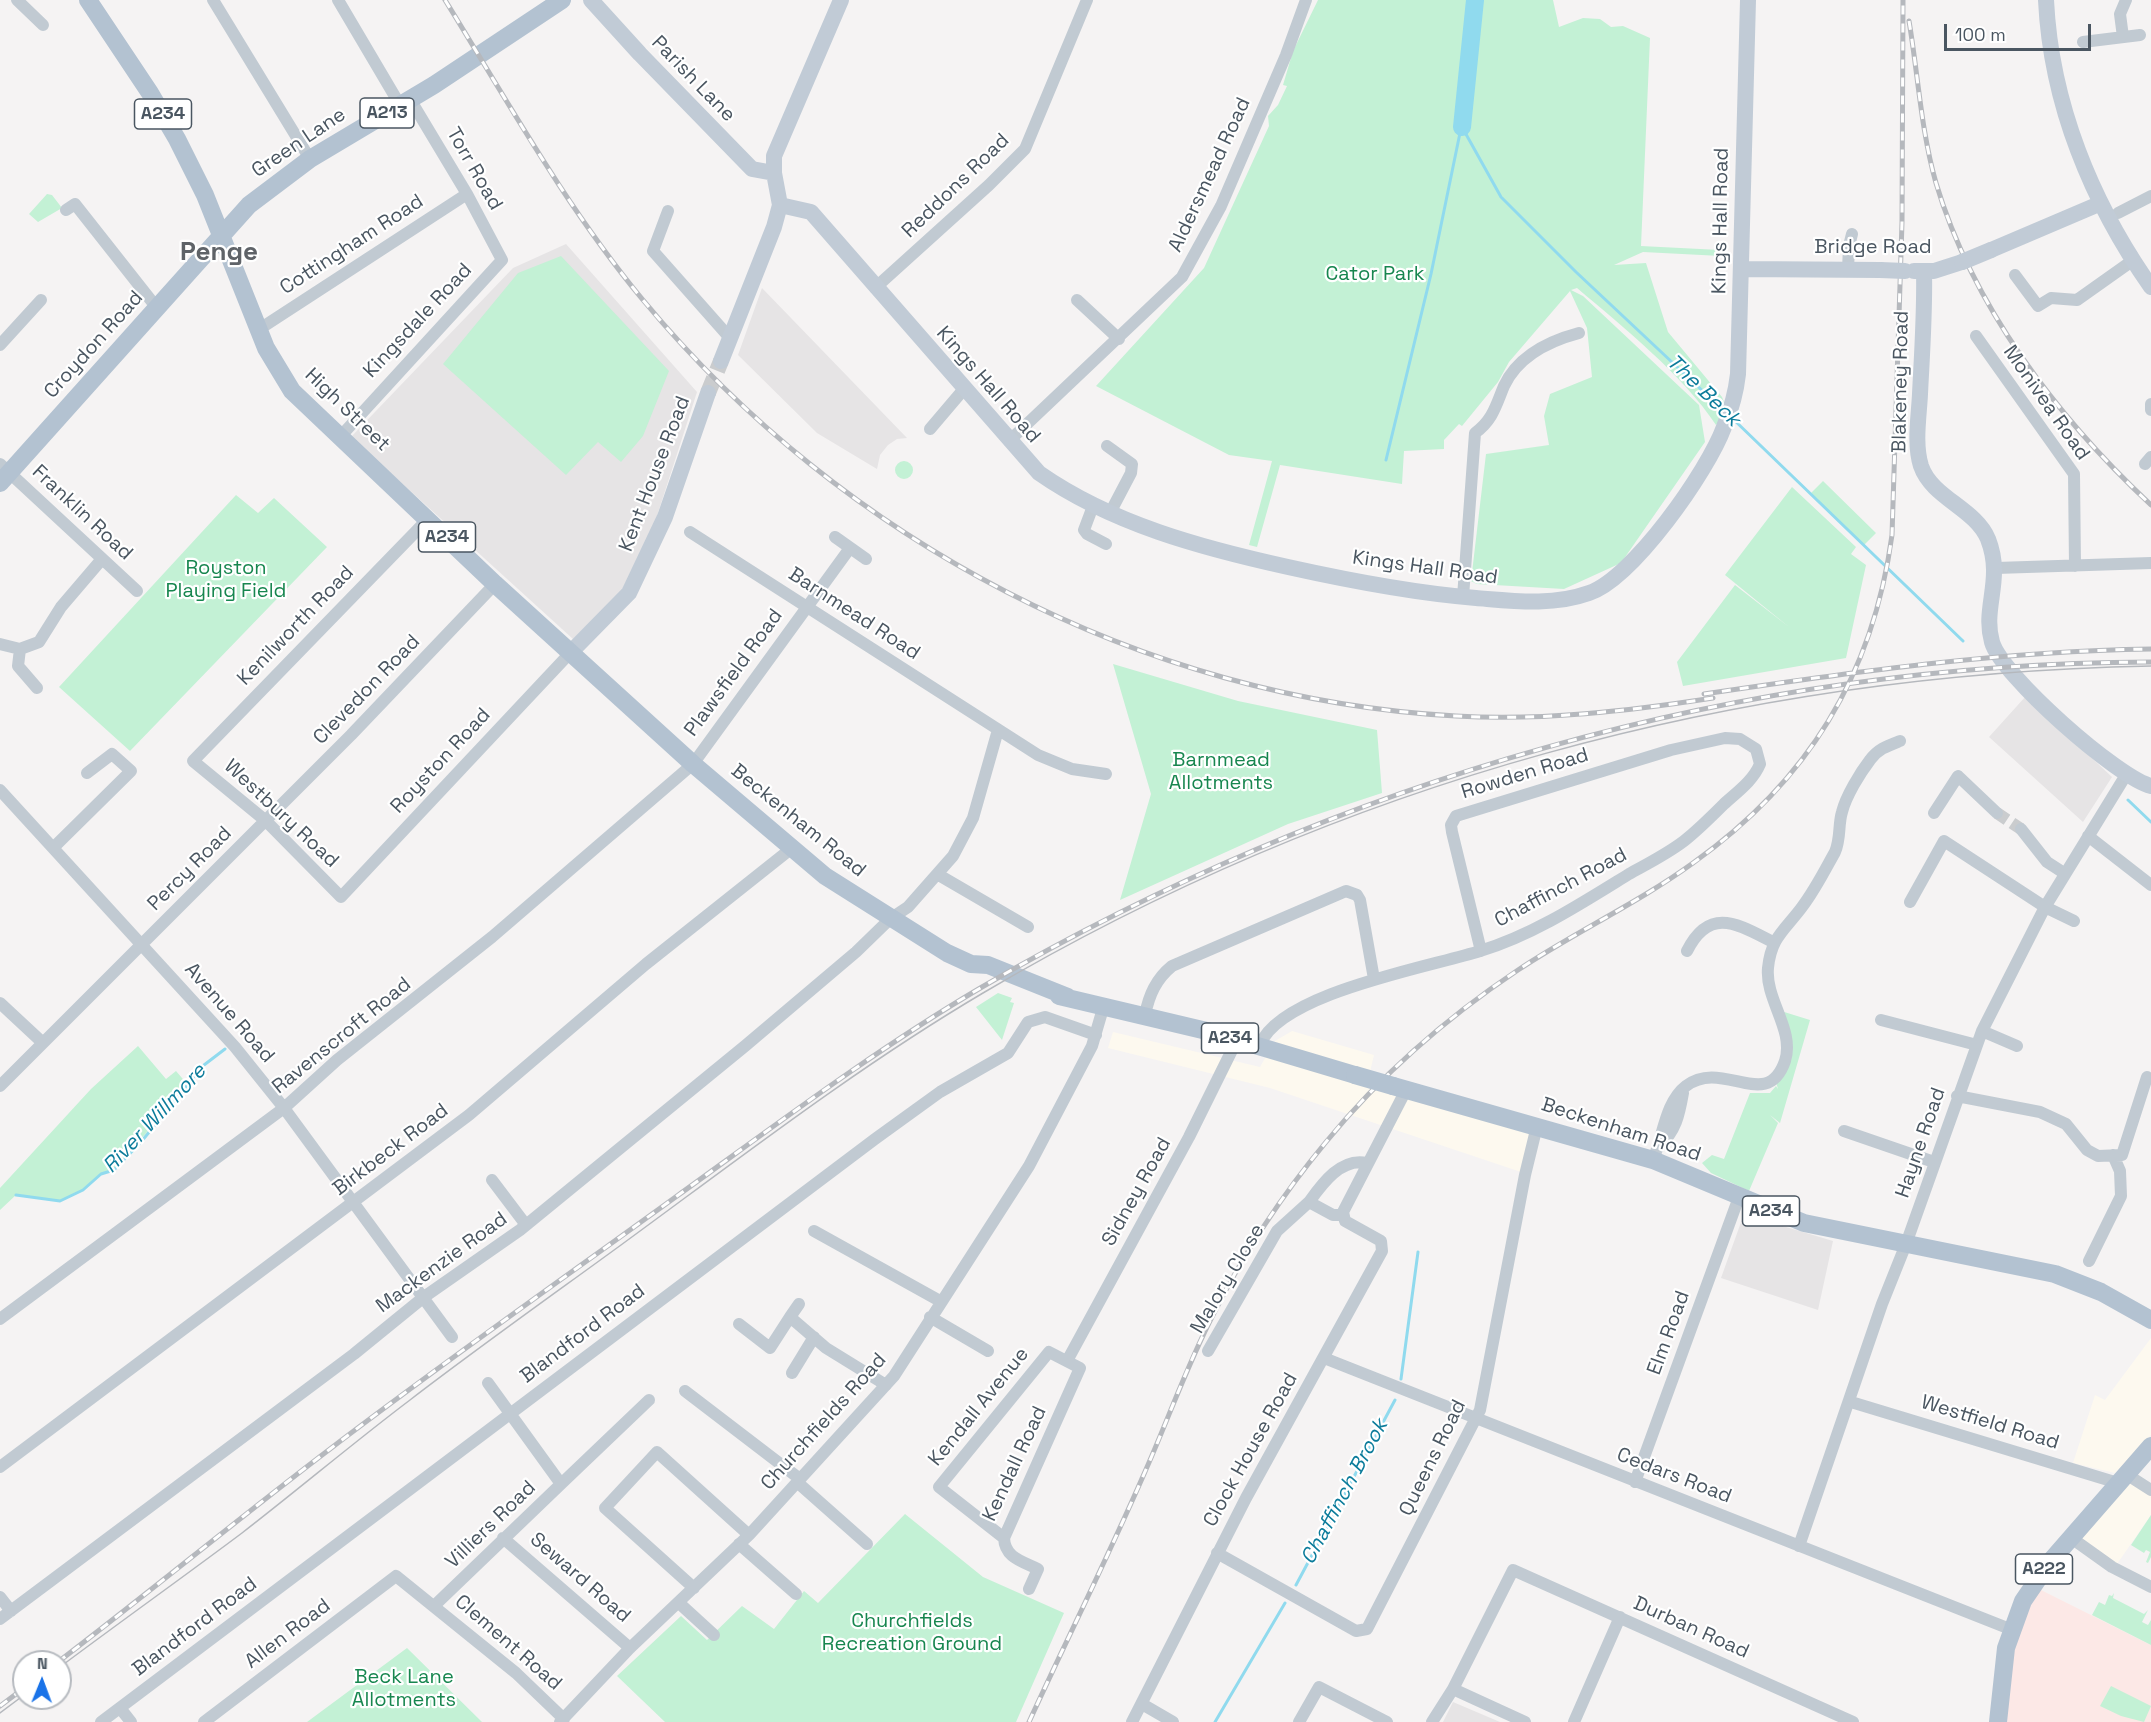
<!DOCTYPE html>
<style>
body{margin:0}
#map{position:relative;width:2151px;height:1722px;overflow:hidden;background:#f5f3f3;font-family:"Space Grotesk",sans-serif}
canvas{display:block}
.north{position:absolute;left:12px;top:1650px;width:60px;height:60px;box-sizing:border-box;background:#fff;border:2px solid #b7bbc0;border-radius:50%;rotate:1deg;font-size:16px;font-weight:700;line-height:24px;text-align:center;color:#4a5661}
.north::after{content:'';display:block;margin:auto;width:21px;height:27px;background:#1a73e8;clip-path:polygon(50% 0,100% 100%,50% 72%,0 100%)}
.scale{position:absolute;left:1944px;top:24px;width:147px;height:27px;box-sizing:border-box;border:3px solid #4a5661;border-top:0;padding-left:8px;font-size:18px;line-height:21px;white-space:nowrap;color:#4a5661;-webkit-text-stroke:4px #fff;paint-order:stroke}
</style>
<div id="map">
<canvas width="2151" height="1722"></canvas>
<div class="north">N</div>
<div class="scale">100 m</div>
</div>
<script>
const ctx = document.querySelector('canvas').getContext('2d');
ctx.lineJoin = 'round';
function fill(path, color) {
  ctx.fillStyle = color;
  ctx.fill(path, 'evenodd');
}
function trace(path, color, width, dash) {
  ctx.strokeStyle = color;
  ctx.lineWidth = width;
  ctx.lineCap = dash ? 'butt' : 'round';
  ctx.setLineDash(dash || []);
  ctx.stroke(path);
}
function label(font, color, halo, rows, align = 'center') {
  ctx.font = font + ' "Space Grotesk",sans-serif';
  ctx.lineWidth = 4.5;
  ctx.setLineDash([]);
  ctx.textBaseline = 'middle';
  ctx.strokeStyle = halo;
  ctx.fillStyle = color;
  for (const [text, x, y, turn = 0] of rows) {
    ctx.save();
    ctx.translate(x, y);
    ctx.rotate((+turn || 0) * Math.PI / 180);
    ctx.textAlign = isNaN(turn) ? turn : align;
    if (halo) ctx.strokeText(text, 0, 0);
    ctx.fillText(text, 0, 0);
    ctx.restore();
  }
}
fill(new Path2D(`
 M1292,1031L1374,1055L1367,1084L1532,1133L1521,1172L1270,1088L1108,1048L1113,1032L1260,1067L1275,1041Z
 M2151,1338V1435L2115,1473L2073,1463L2095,1395L2105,1400Z
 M2130,1483L2151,1495V1515L2117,1564L2081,1538Z`), '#fdf9ef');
fill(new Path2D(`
 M566,244L697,392L656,519L622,590L573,639L351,437L513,268Z
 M762,288L907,438L897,439L888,445L880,455L877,469L817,433L738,355Z
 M2026,696L2112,777L2083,822L1989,737Z
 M1745,1211L1776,1224L1833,1241L1818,1310L1721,1278Z
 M1453,1702L1500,1722H1443Z`), '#e6e4e5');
fill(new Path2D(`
 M2037,1588L2151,1645V1722H2003L2009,1663Z`), '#fce8e6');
fill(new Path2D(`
 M1318,0H1553L1559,27L1583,18L1600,19L1611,27L1623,26L1650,38L1641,246L1720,250L1721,256L1643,252L1614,265L1646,263L1668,332L1722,397L1728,412L1716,425C1683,375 1623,327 1577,288L1571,290L1583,296L1699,405L1705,442L1621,563L1564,589L1477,584L1471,581L1486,454L1549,445L1544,416L1550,394L1592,377L1587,328L1570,291L1509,362L1498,382L1462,426L1459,424L1444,440V449L1404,451L1402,484L1280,465L1257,547L1249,545L1272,461L1229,455L1096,386L1204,268L1269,126L1268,116L1278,105L1287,86L1283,85L1293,51ZM1473,20L1478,27L1470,93H1468L1466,109Z
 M47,194L52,195L62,208L38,222L29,214Z
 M561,256L669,371L643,436L621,462L598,442L566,475L443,364L518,273Z
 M895 470a9 9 0 1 1 18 0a9 9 0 1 1-18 0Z
 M1823,481L1876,533L1864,545L1811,493Z
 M1792,487L1856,547L1851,554L1866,565L1846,658L1683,686L1677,662L1735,585L1789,627L1725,575Z
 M236,495L258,513L274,498L327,547L130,751L59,687Z
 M1113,664L1238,701L1377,730L1382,793L1288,824L1120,900L1151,794Z
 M998,993L1012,998L1010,1002L1014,1003L1002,1040L976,1007Z
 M1781,1011L1810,1020L1780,1123L1770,1115L1778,1123L1749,1191L1711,1173L1702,1163L1712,1155L1724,1159L1750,1093H1770L1776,1086L1778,1089L1776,1082L1782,1076Z
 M138,1046L166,1079L176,1071L188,1085L114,1170L101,1174L83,1190L60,1201L16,1195L0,1210V1188L91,1089Z
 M905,1514L983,1577L1064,1613L1016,1722H665L617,1676L681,1616L707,1640L742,1606L774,1629L804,1591L818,1603Z
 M2151,1515V1557L2148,1563L2146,1562L2150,1552L2146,1550L2144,1553L2131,1545Z
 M2114,1593L2113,1598L2144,1614L2148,1610L2142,1622L2148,1625L2151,1620V1645L2092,1615L2099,1602L2105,1605L2109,1595L2112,1596Z
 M407,1648L482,1722H307Z
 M2111,1686L2151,1706L2144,1722L2121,1716L2100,1706Z`), '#c3f1d5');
trace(new Path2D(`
 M1462,127L1501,197L1576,272L1723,410
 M1732,418L1963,641
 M1386,460L1431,274L1461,128
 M2128,800L2151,822
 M16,1195L60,1201L83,1190L101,1174L114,1170L141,1142L204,1065L225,1049
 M1401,1379L1418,1252
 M1296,1585L1395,1400
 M1215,1722L1285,1603`), '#90daee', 3);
trace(new Path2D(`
 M1462,127L1475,0`), '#90daee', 18);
trace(new Path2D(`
 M1997,813L2021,829`), '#caccce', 12, [12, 6]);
trace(new Path2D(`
 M708,393L721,361`), '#caccce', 16, [16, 8]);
trace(new Path2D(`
 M17,0L43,25
 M213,0L310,159
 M338,0L400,105
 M2123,37L2120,14L2126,0
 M2083,42L2140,35
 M66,210L75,204L157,308
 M668,211L653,251L730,338
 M2118,213L2151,196
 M1848,270L1849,246L1852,234
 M2015,275L2038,306L2051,298L2077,300L2132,261
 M875,288L989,185L1025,149L1087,0
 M1077,300L1119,339
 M258,330L467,194
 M1976,336L2074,474L2075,566
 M0,345L41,300
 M2151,404V410
 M930,429L964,389
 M340,437L502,260L467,194L410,99
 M1009,441L1182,277L1221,206L1286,55L1306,0
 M1107,446L1132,464L1131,473L1110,513
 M0,464L137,591
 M2145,464L2151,457
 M1093,506L1084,530L1087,534L1106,544
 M428,519L193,761L266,821L341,897L571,652
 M690,532L1038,755L1072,769L1106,774
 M835,537L866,559
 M1996,568L2151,563
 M1463,597L1475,433C1493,420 1496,405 1504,386C1518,356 1549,341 1579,333
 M0,644L20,649L39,642L61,607L102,559
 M20,649L18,666L37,688
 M0,790L235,1047L284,1108L452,1337
 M1934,813L1958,776L1997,813
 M2021,829L2047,862L2064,873
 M2088,836L2151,885
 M53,848L131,771L112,754L87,773
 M937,874L1028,927
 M1910,902L1944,841L2045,907L2074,921
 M1687,951C1710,905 1739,925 1773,942
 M0,1003L43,1043
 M1145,1015C1149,995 1156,979 1172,966L1346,891L1357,895L1360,900L1374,979
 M1881,1020L1977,1045
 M1982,1031L2017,1046
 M1260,1045C1280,993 1430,967 1480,951C1533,935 1582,903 1629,874C1647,864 1667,854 1684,841C1698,830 1711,817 1724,804C1737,792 1753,781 1760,764L1756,749L1740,739L1725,738L1671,750L1456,816L1451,825L1452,832L1481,951
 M0,1086L351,735L495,584
 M1957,1096L2040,1112L2066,1124L2087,1150L2098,1156L2122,1155L2147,1077
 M1844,1131L1934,1162
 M1659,1147C1676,1130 1679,1116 1683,1093
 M1653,1160C1663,1137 1665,1102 1686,1086C1723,1058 1767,1113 1785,1061C1795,1030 1765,1000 1768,968C1771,937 1785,930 1802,907C1815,890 1825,870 1835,852C1841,838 1838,825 1842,812C1846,796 1860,773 1870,760C1878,749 1887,746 1900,741
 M492,1180L526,1225
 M1343,1215H1333L1309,1202C1322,1184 1341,1157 1367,1163
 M814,1231L940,1301
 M2089,1261L2121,1196L2120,1171L2113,1155
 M790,1317L799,1304
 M930,1317L988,1351
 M0,1319L284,1108L337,1060L492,937L693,764L850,548
 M739,1324L770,1348L790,1317L826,1348L886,1385
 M1208,1351L1277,1231L1309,1202
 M1049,1352L1080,1368L1004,1538L939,1487Z
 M1324,1358L2010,1629
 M1067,1361L1189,1137L1237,1040
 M792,1373L814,1337
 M685,1391L800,1479
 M1851,1402L2118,1483
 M0,1467L469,1115L646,964L792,848
 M2126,1474L2151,1490
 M797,1482L867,1544
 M1635,1482L1739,1197
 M561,1484L649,1400
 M2070,1537L2112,1567L2151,1587
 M503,1538L630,1648
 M1004,1538C1005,1558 1022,1561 1038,1569L1029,1589
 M739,1544L796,1594
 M1799,1546L1882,1304L1906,1244L1982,1031L2045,907L2126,775
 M1217,1553L1356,1631L1367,1629L1480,1410L1525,1175L1537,1126
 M694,1588L605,1508L657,1452L749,1535
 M0,1597L11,1611
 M679,1603L714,1635
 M435,1605L561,1484L488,1383
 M0,1619L354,1354L424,1297L520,1230L745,1046L856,952L890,919L908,907L953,856L973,818L998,730
 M1453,1689L1525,1722
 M1142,1704L1173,1722
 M120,1708L131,1722
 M101,1722L875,1139L940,1092L1008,1053L1028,1022L1045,1017L1096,1035
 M204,1722L396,1576L516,1673L564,1719
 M560,1722L630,1648L749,1535L894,1376L1029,1166L1092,1046L1104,1005
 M1132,1722L1246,1498L1382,1251L1381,1241L1345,1221L1343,1212L1406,1090
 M1299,1722L1319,1687L1387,1722
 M1432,1722L1453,1689L1513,1570L1853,1722
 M1574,1722L1620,1617`), '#c1cad2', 12);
trace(new Path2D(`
 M591,0L640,54L752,169L774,173
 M841,0L774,156V173L780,205L811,212L1039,473C1112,524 1202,548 1288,567C1351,581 1413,593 1476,598C1514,601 1553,606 1589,593C1633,578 1708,471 1724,427C1731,410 1736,392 1738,374L1748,0
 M2046,0C2051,104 2092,203 2151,287
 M1991,250L2099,204
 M1742,269L1880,270
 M1914,271H1934L1962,262
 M1924,271C1925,312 1922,353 1920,394C1919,416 1914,444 1921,466C1932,498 1975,508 1988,539C2004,580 1982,607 1992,642C2001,675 2118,778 2151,786
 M721,361L774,227L780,205
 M571,652L629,593L665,517L708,393`), '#c1cbd6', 16);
trace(new Path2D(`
 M88,0L150,93L177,139L205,195L266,348L292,391L495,584L693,764L825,876L947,953L971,964L988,965L1068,997
 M0,483L249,205L310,159L434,85L562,0
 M1059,996L1211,1032L1355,1075
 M1393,1086L1653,1160L1804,1223L2055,1274L2101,1292L2151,1320
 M1998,1722L2006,1648L2023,1601L2049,1563L2151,1446`), '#b3c2d1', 18);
trace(new Path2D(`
 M60,1667C120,1622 182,1578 242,1533C299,1489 353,1443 410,1400C479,1347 551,1296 621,1245C740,1158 856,1068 983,993C1340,782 1737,674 2151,666
 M0,1713L24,1695`), '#b5b8bd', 1.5);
const rail = new Path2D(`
 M445,0C508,102 566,207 643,300C843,541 1142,699 1456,716C1541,721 1629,711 1713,698
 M1909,21C1918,74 1921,131 1936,183C1973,307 2057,417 2151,505
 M1704,694C1853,672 2000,651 2151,649
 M58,1662C150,1592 239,1518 330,1449C444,1362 561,1280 677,1196C777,1124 875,1050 982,987C1336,781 1741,663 2151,662
 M0,1706L24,1688
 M1029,1722C1067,1639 1108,1557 1144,1474C1168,1420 1187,1365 1214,1313C1245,1251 1282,1195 1326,1142C1381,1075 1446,1018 1518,970C1575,932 1638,903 1693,863C1808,781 1873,675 1892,535L1902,222L1903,0`);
trace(rail, '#b5b8bd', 5);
trace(rail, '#fff', 3, [9]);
trace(new Path2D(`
 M1962,262L1991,250
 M1880,270L1905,271`), '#c1cbd6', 16);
trace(new Path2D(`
 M1355,1075L1393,1086`), '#b3c2d1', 18);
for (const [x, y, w] of [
 [387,113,54],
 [163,114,57],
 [447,537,57],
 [1230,1038,57],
 [1771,1211,57],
 [2044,1569,57]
]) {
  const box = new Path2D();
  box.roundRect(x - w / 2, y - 15, w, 30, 4.5);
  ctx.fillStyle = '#fff';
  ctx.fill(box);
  trace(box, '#4a5661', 1.5);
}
label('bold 18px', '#4a5661', null, [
 ["A213",387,113],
 ["A234",163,114],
 ["A234",447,537],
 ["A234",1230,1038],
 ["A234",1771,1211],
 ["A222",2044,1569]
]);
label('20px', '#4a5661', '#fff', [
 ["Parish Lane",693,79,46],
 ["Green Lane",299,143,-34],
 ["Torr Road",474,169,60],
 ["Aldersmead Road",1210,175,-65],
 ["Reddons Road",956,186,-44],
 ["Kings Hall Road",1721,221,-89],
 ["Cottingham Road",352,245,-33],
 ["Bridge Road",1873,248],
 ["Kingsdale Road",418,321,-47],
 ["Croydon Road",94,345,-48],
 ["Blakeney Road",1901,382,-89],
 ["Kings Hall Road",988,385,49],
 ["Monivea Road",2046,403,55],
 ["High Street",347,410,44],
 ["Kent House Road",655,474,-69],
 ["Franklin Road",82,513,43],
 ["Kings Hall Road",1425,568,8],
 ["Barnmead Road",854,614,33],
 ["Kenilworth Road",296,626,-46],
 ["Plawsfield Road",734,673,-54],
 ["Clevedon Road",367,690,-46],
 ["Royston Road",441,761,-47],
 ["Rowden Road",1525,774,-17],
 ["Westbury Road",281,814,43],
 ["Beckenham Road",798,821,39],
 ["Percy Road",190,869,-45],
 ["Chaffinch Road",1561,888,-28],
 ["Avenue Road",229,1013,49],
 ["Ravenscroft Road",342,1036,-39],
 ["Beckenham Road",1621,1130,18],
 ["Hayne Road",1921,1143,-71],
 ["Birkbeck Road",391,1150,-37],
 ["Sidney Road",1137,1192,-61],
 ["Mackenzie Road",442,1263,-36],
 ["Malory Close",1228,1279,-59],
 ["Elm Road",1669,1333,-70],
 ["Blandford Road",583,1334,-37],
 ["Kendall Avenue",979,1407,-51],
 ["Churchfields Road",824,1422,-48],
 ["Westfield Road",1990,1423,17],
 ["Clock House Road",1251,1450,-61],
 ["Queens Road",1433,1458,-64],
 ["Kendall Road",1015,1464,-65],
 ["Cedars Road",1674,1476,21],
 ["Villiers Road",491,1525,-44],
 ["Seward Road",580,1578,41],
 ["Blandford Road",195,1627,-37],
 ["Durban Road",1691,1628,24],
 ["Allen Road",288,1634,-37],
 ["Clement Road",508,1643,41]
]);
label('20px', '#17864f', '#fff', [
 ["Cator Park",1375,275],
 ["Royston",226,569],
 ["Playing Field",226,592],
 ["Barnmead",1221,761],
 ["Allotments",1221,784],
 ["Churchfields",912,1622],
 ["Recreation Ground",912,1645],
 ["Beck Lane",404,1678],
 ["Allotments",404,1701]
]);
label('italic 21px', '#0c7c9b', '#fff', [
 ["The Beck",1703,391,44],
 ["River Willmore",155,1119,-47],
 ["Chaffinch Brook",1345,1492,-62]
]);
label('bold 26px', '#5f6368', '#fff', [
 ["Penge",219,253]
]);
</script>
